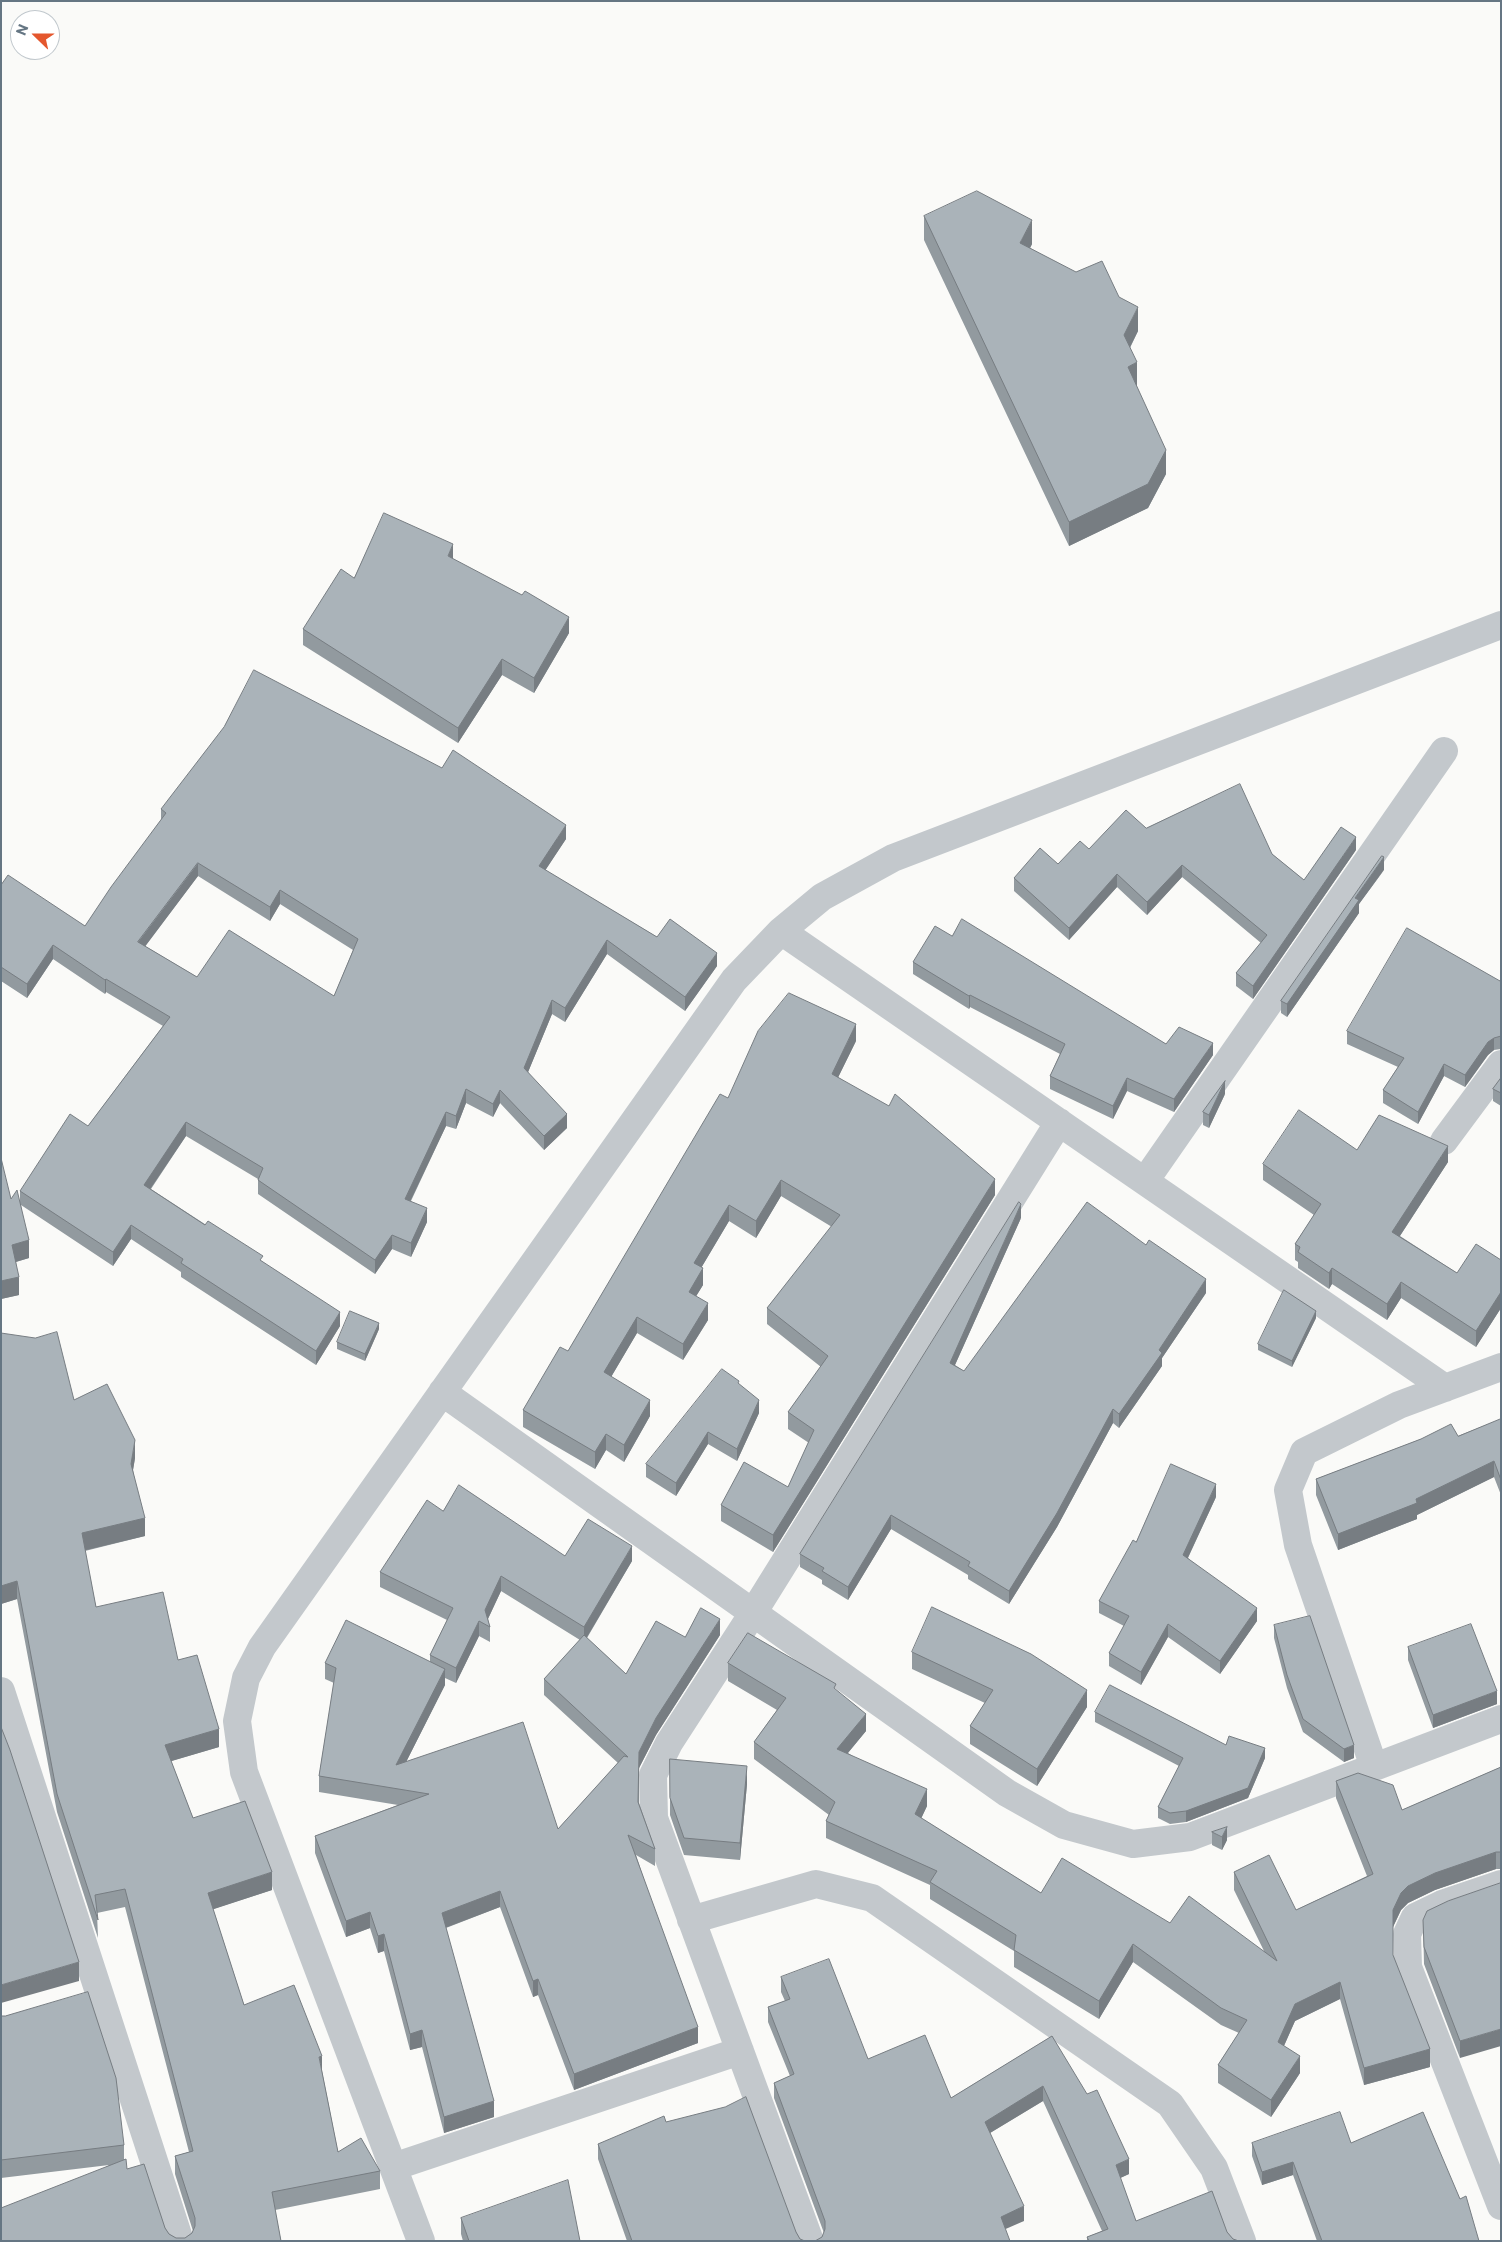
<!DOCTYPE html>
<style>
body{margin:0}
#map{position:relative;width:1502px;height:2242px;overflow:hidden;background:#fafaf8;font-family:Commissioner,sans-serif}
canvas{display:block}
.frame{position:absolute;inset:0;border:2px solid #657683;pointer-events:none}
.north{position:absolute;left:10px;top:10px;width:50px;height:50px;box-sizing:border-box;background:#fff;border:1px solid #c1c8cd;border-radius:50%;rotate:292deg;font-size:14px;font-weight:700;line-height:20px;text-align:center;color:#657683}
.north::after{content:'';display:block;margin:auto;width:18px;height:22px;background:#e4572e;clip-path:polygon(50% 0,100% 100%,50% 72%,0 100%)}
</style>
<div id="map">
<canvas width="1502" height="2242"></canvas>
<div class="frame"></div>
<div class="north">N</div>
</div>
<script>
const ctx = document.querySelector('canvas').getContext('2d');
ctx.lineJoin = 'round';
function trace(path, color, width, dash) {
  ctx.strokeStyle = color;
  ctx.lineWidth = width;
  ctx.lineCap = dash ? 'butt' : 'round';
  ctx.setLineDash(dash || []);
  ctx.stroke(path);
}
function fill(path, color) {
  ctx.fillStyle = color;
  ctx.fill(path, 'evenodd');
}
trace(new Path2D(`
 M781,931L1445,1388
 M1444,1141L1501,1064
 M1145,1181L1444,751
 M442,1392L1007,1793L1064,1825L1133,1844L1190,1837L1501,1719
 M1,1691L180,2241
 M1374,1767L1298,1545L1288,1490L1304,1452L1399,1405L1501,1367
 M1501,1884L1442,1904L1415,1917L1407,1934L1408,1967L1501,2206
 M691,1920L816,1884L872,1898L1170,2104L1214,2168L1242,2241
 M393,2167L740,2051
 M421,2241L244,1772L237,1721L246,1678L262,1647L734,980L781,931L822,897L893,858L1501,625
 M810,2241L654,1818L653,1775L669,1743L753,1613L1059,1122`), '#c3c8cc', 28);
fill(new Path2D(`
 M924,216L1032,244L1030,248L1119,297L1138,331L1130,348L1137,387L1166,474L1148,508L1069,546L924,240Z
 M453,559L569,633L534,693L502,675L458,743L303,645V629L354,578Z
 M161,809L566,839L545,870L657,937L717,966L685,1011L607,954L565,1022L552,1014L528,1072L567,1128L544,1150L500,1103L493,1117L466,1103L456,1129L446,1126L411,1201L427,1222L411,1257L392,1249L375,1274L258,1194V1179L186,1136L151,1189L263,1262L340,1326L316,1365L181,1277V1272L131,1239L113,1266L21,1205L29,1258L16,1262L19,1295L1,1299L11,1199L20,1201V1191L88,1126L163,1026L106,992L105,994L53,959L27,998L1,981V885L85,926L161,820ZM198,876L270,921L280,904L353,950L334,996L197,977L145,946Z
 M1146,828L1272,854L1304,880L1356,850L1253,999L1236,986V973L1261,943L1182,877L1147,915L1117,887L1069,940L1014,891V878L1058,864L1089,849Z
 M1384,870L1359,904V913L1287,1017L1281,1013V1001Z
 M952,936L1166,1044L1213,1055L1174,1112L1127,1091L1113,1119L1050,1089V1076L1060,1054L970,1007L969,1009L913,974V962Z
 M1501,978V1049L1494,1050L1488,1055L1465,1087L1444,1076L1418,1124L1383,1103V1090L1398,1067L1347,1044V1031L1500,981Z
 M856,1041L838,1077L995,1195L773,1552L721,1521V1505L788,1487L809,1443L788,1429V1412L821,1367L767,1324V1308L832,1227L781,1196L756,1238L729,1221L701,1268L703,1285L696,1296L708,1320L683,1360L637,1333L611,1377L650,1416L624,1462L606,1450L595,1469L523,1427V1410L568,1351L728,1098Z
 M1501,1078V1106L1493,1101V1089Z
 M1225,1094L1209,1128L1203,1125V1112Z
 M1357,1150L1448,1162L1400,1236L1457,1273L1501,1260V1308L1476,1347L1401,1298L1387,1320L1332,1284L1329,1289L1298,1268V1262L1295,1260V1244L1314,1215L1263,1180V1164Z
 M1021,1218L955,1365L964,1371L1206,1293L1162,1358V1366L1119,1428L1113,1423L1057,1527L1009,1604L968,1579V1575L891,1529L848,1600L822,1584V1580L800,1567V1554Z
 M1316,1318L1292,1367L1258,1350V1344Z
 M379,1329L365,1361L337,1349V1342Z
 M1,1333L74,1400L135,1458L133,1470L145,1536L85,1551L96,1607L178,1660L219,1747L171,1761L193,1818L272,1890L213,1909L244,2005L322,2071L338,2152L380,2171V2189L275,2210L281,2241H1L109,2165L1,2178V2016L124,2145V2160L127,2169L169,2234L176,2238H185L192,2233L193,2231L175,2174V2156L189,2152L125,1907L97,1913L98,1938L57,1812L17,1599L1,1604Z
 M739,1385L759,1413L737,1461L708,1444L676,1496L646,1477V1464Z
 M1501,1419V1495L1494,1477L1417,1515V1519L1338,1550L1316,1495V1479L1421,1439L1458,1436Z
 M1216,1497L1188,1558L1257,1621L1220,1674L1168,1637L1141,1685L1109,1666V1653L1124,1626L1099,1613V1601L1136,1542Z
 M443,1511L565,1556L632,1561L587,1638L626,1674L685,1637L720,1635L656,1735L639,1768V1803L655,1849V1866L636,1855L698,2043L574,2090L538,1995L533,1997L500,1907L446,1928L494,2117L444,2133L422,2047L410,2050L384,1951L378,1953L370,1928L346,1937L315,1853V1836L398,1805L319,1792V1776L334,1683L325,1679V1663L430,1662V1655L447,1620L380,1587V1572ZM501,1591L580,1640L544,1679V1695L618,1763L558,1829L406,1762L445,1685V1678L456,1683L479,1636L490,1642V1627L488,1619Z
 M1274,1625L1354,1758L1344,1762L1303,1732L1287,1688L1274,1638Z
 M1408,1647L1497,1704L1433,1728L1408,1660Z
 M912,1652L1087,1707L1037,1786L970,1744V1726L985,1703L912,1669Z
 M728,1663L836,1690L866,1731L848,1753L927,1806L921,1818L1041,1893L1170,1923L1264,1951L1234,1890V1872L1296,1910L1367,1876L1336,1798V1781L1402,1810L1501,1767V1869H1496L1435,1890L1408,1903L1401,1910L1393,1927V1955L1430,2067L1364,2085L1340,1999L1295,2021L1284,2046L1300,2073L1271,2117L1218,2083V2065L1239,2033L1221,2025L1133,1962L1099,2019L1014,1967V1951L930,1899V1885L826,1838V1821L829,1815L754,1759V1742L777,1710L728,1681Z
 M1095,1712L1226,1745L1265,1758L1248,1798L1186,1822L1170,1824L1158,1818V1807L1179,1766L1095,1722Z
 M670,1759L747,1784L740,1860L684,1855L670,1815Z
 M1212,1832L1227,1840L1222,1850L1212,1845Z
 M1501,1883L1460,2058L1424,1964L1423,1920Z
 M781,1977L868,2059L951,2098L1052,2036L1129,2174L1120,2178L1136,2221L1227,2232L1233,2239L1239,2241H1087V2237L1102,2231L1043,2101L990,2133L1024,2221L822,2237L824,2233L774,2098V2083L790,2076L768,2022V2007L785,2001L781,1992Z
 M666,2122L796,2232L800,2239L805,2241H627L598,2159V2144Z
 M1252,2143H1351L1460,2199L1479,2241H1317L1293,2175L1262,2185L1252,2156Z
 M461,2218L580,2241H463L461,2234Z`), '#929a9f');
fill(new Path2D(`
 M1032,220V244L1020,268V243Z
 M1138,307V331L1124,359V335Z
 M1137,362V387L1128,367Z
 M1166,450V474L1148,508L1069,546V522Z
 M453,544V560L448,556Z
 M569,617V633L534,693V678Z
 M502,659V675L458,743V728Z
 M566,825V839L539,880V866Z
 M1356,837V850L1253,999V986Z
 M1384,857V870L1359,904V913L1287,1017V1004L1355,898Z
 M198,863V876L138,956V942Z
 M1182,865V877L1147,915V902Z
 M1117,874V887L1069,940V928Z
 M280,890V904L270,921V907Z
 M607,940V954L565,1022V1008Z
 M53,945V959L27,998V984Z
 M717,953V966L685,1011V997Z
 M106,979V992L105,994V980Z
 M970,995V1007L969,1009V996Z
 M552,1000V1014L524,1082V1068Z
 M856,1024V1041L832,1090V1074Z
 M1494,1038V1050L1488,1055L1465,1087V1075L1488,1042Z
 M1213,1043V1055L1174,1112V1099Z
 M1444,1064V1076L1418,1124V1112Z
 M1127,1078V1091L1113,1119V1106Z
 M1225,1081V1094L1209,1128V1115Z
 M466,1089V1103L456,1129V1116Z
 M500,1090V1103L493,1117V1104Z
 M446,1112V1126L405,1212V1199Z
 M567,1114V1128L544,1150V1136Z
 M186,1122V1136L144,1198V1185Z
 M1448,1146V1162L1392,1248V1232Z
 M995,1179V1195L773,1552V1535Z
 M781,1180V1196L756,1238V1221Z
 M1021,1204V1218L950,1376V1363Z
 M729,1205V1221L694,1280V1263Z
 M427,1208V1222L411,1257V1243Z
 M131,1225V1239L113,1266V1252Z
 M392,1235V1249L375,1274V1260Z
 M29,1240V1258L12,1263V1245Z
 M703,1268V1285L689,1308V1292Z
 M1332,1268V1284L1329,1289V1273Z
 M19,1277V1295L1,1299V1281Z
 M1206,1279V1293L1162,1358V1366L1119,1428V1414L1159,1350Z
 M1401,1282V1298L1387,1320V1304Z
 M1501,1292V1308L1476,1347V1331Z
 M708,1303V1320L683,1360V1344Z
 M1316,1311V1318L1292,1367V1361Z
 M340,1312V1326L316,1365V1351Z
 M637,1317V1333L604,1389V1372Z
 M379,1323V1329L365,1361V1354Z
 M650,1400V1416L624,1462V1445Z
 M759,1400V1413L737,1461V1449Z
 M1113,1409V1423L1057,1527L1009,1604V1591Z
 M708,1432V1444L676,1496V1483Z
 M606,1434V1450L595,1469V1452Z
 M135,1440V1458L131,1482V1464Z
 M1494,1461V1477L1417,1515V1519L1338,1550V1534L1416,1499Z
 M1216,1484V1497L1183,1568V1555Z
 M891,1515V1529L848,1600V1587Z
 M145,1518V1536L82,1551V1533Z
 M632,1546V1561L584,1642V1627Z
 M501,1576V1591L485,1625V1610Z
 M17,1581V1599L1,1604V1586Z
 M1257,1608V1621L1220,1674V1661Z
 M720,1619V1635L656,1735L639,1768V1752L656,1718Z
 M479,1621V1636L456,1683V1668Z
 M1168,1624V1637L1141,1685V1672Z
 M445,1669V1685L396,1782V1765Z
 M1087,1690V1707L1037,1786V1769Z
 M1497,1691V1704L1433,1728V1715Z
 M866,1714V1731L837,1766V1749Z
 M219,1729V1747L165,1763V1745Z
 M1354,1745V1758L1344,1762V1749Z
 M1265,1748V1758L1248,1798L1186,1822V1811Z
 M747,1766V1784L740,1860V1843Z
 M927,1789V1806L915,1832V1814Z
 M1227,1827V1840L1222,1850V1837Z
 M1496,1852V1869L1435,1890L1408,1903L1401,1910L1393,1927V1910L1401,1893L1408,1886L1435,1873Z
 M272,1872V1890L208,1911V1893Z
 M500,1891V1907L442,1929V1913Z
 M370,1912V1928L346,1937V1921Z
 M384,1934V1951L378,1953V1936Z
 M1133,1944V1962L1099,2019V2001Z
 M79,1962V1981L1,2003V1985Z
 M538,1979V1995L533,1997V1981Z
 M1340,1982V1999L1295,2021L1278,2059V2042L1295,2004Z
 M698,2027V2043L574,2090V2074Z
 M1501,2029V2046L1460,2058V2041Z
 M422,2030V2047L410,2050V2034Z
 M1430,2049V2067L1364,2085V2068Z
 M322,2056V2074L319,2057Z
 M1300,2056V2073L1271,2117V2100Z
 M1043,2086V2101L985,2136V2122Z
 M494,2101V2117L444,2133V2117Z
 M1129,2159V2174L1116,2180V2165Z
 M1293,2162V2175L1262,2185V2172Z
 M1024,2206V2221L1001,2231V2217Z`), '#777d82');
const building = new Path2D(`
 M977,191L1032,220L1020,243L1076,272L1102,261L1119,297L1138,307L1124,335L1137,362L1128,367L1166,450L1148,484L1069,522L924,216Z
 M384,513L453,544L448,556L522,595L525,591L569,617L534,678L502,659L458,728L303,629L341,569L354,578Z
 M254,670L442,768L453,750L566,825L539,866L657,937L670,919L717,953L685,997L607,940L565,1008L552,1000L524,1068L567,1114L544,1136L500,1090L493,1104L466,1089L456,1116L446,1112L405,1199L427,1208L411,1243L392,1235L375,1260L258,1180L263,1168L186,1122L144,1185L205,1225L208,1221L263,1256L260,1260L340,1312L316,1351L181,1263L183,1259L131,1225L113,1252L20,1191L70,1114L88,1126L170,1017L106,979L105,980L53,945L27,984L1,967V885L8,875L85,926L111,887L166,813L161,809L224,727ZM198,863L270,907L280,890L358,939L334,996L229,930L197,977L138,942Z
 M1240,784L1272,854L1304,880L1341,827L1356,837L1253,986L1236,973L1267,935L1182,865L1147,902L1117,874L1069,928L1014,878L1040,848L1058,864L1080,841L1089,849L1126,810L1146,828Z
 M1382,856L1384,857L1355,898L1359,900L1287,1004L1281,1001Z
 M962,919L1166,1044L1179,1027L1213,1043L1174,1099L1127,1078L1113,1106L1050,1076L1065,1044L970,995L969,996L913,962L935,926L952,936Z
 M1407,928L1500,981L1501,978V1036L1494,1038L1488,1042L1465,1075L1444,1064L1418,1112L1383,1090L1404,1058L1347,1031Z
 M789,993L856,1024L832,1074L889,1106L895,1094L995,1179L773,1535L721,1505L744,1462L788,1487L814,1430L788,1412L828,1356L767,1308L840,1215L781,1180L756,1221L729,1205L694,1263L703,1268L689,1292L708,1303L683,1344L637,1317L604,1372L650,1400L624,1445L606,1434L595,1452L523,1410L560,1347L568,1351L720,1094L728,1098L758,1031Z
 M1501,1078V1093L1493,1089Z
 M1225,1081L1209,1115L1203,1112Z
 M1299,1110L1357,1150L1379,1115L1448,1146L1392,1232L1457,1273L1476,1244L1501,1260V1292L1476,1331L1401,1282L1387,1304L1332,1268L1329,1273L1298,1252L1300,1247L1295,1244L1321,1204L1263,1164Z
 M1,1158L11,1199L17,1190L29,1240L12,1245L19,1277L1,1281Z
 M1019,1202L1021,1204L950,1363L964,1371L1087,1202L1146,1245L1149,1240L1206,1279L1159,1350L1162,1353L1119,1414L1113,1409L1057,1513L1009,1591L968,1566L970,1562L891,1515L848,1587L822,1571L824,1568L800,1554Z
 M1284,1290L1316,1311L1292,1361L1258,1344Z
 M350,1311L379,1323L365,1354L337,1342Z
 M57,1332L74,1400L107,1384L135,1440L131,1464L145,1518L82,1533L96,1607L163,1592L178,1660L197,1655L219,1729L165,1745L193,1818L245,1801L272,1872L208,1893L244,2005L294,1985L322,2056L319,2057L338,2152L361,2138L380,2171L272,2192L281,2241H1V2208L126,2159L127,2169L144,2164L165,2228L169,2234L176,2238H185L192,2233L195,2226V2218L175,2156L193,2151L125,1889L95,1895L98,1920L57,1794L17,1581L1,1586V1333L35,1338Z
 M722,1369L739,1381L738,1383L759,1400L737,1449L708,1432L676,1483L646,1464Z
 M1501,1419V1480L1494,1461L1416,1499L1417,1503L1338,1534L1316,1479L1421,1439L1451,1424L1458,1436Z
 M1171,1464L1216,1484L1183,1555L1257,1608L1220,1661L1168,1624L1141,1672L1109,1653L1129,1616L1099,1601L1133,1540L1136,1542Z
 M459,1485L565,1556L588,1519L632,1546L584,1627L501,1576L485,1610L490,1627L479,1621L456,1668L430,1655L453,1608L380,1572L427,1500L443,1511Z
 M932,1607L1031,1654L1087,1690L1037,1769L970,1726L993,1690L912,1652Z
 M701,1608L720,1619L656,1718L639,1752L638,1802L655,1849L628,1835L698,2027L574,2074L538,1979L533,1981L500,1891L442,1913L494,2101L444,2117L422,2030L410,2034L384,1934L378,1936L370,1912L346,1921L315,1836L429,1794L319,1776L336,1668L325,1663L346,1620L445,1669L396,1765L523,1722L558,1829L624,1756L628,1757L544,1679L584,1635L626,1674L656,1621L685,1637Z
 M1310,1616L1354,1745L1344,1749L1303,1719L1287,1675L1274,1625Z
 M1471,1624L1497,1691L1433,1715L1408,1647Z
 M748,1633L836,1684L834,1688L866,1714L837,1749L927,1789L915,1814L1041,1893L1062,1858L1170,1923L1189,1896L1277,1961L1234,1872L1269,1855L1296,1910L1373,1874L1336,1781L1358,1773L1393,1785L1402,1810L1501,1767V1852H1496L1435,1873L1408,1886L1401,1893L1393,1910V1955L1430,2049L1364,2068L1340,1982L1295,2004L1278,2042L1300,2056L1271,2100L1218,2065L1247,2020L1221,2008L1133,1944L1099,2001L1014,1950L1016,1935L930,1882L937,1871L826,1821L835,1802L754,1742L786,1698L728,1663Z
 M1110,1685L1226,1745L1229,1736L1265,1748L1248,1788L1186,1811L1170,1813L1158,1807L1183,1758L1095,1712Z
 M1,1727L10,1750L79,1962L1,1985Z
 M670,1759L747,1766L740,1843L684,1838L670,1798Z
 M1227,1827L1222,1837L1212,1832Z
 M1501,1883V2029L1460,2041L1424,1947L1423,1920L1427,1911L1448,1901Z
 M829,1959L868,2059L925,2035L951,2098L1052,2036L1087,2094L1097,2090L1129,2159L1116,2165L1136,2221L1212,2191L1227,2232L1233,2239L1239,2241H1089L1087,2237L1108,2229L1043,2086L985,2122L1024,2206L1001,2217L1010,2241H815L822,2237L825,2229V2221L774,2083L794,2074L768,2007L790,1999L781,1977Z
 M88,1992L116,2078L124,2145L1,2160V2016H5Z
 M746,2097L796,2232L800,2239L805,2241H632L598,2144L664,2116L666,2122L725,2107Z
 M1340,2112L1351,2143L1423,2112L1460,2199L1466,2196L1479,2241H1322L1293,2162L1262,2172L1252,2143Z
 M568,2180L580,2241H469L461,2218Z`);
fill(building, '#aab3b9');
trace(building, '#777d82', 1);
</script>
